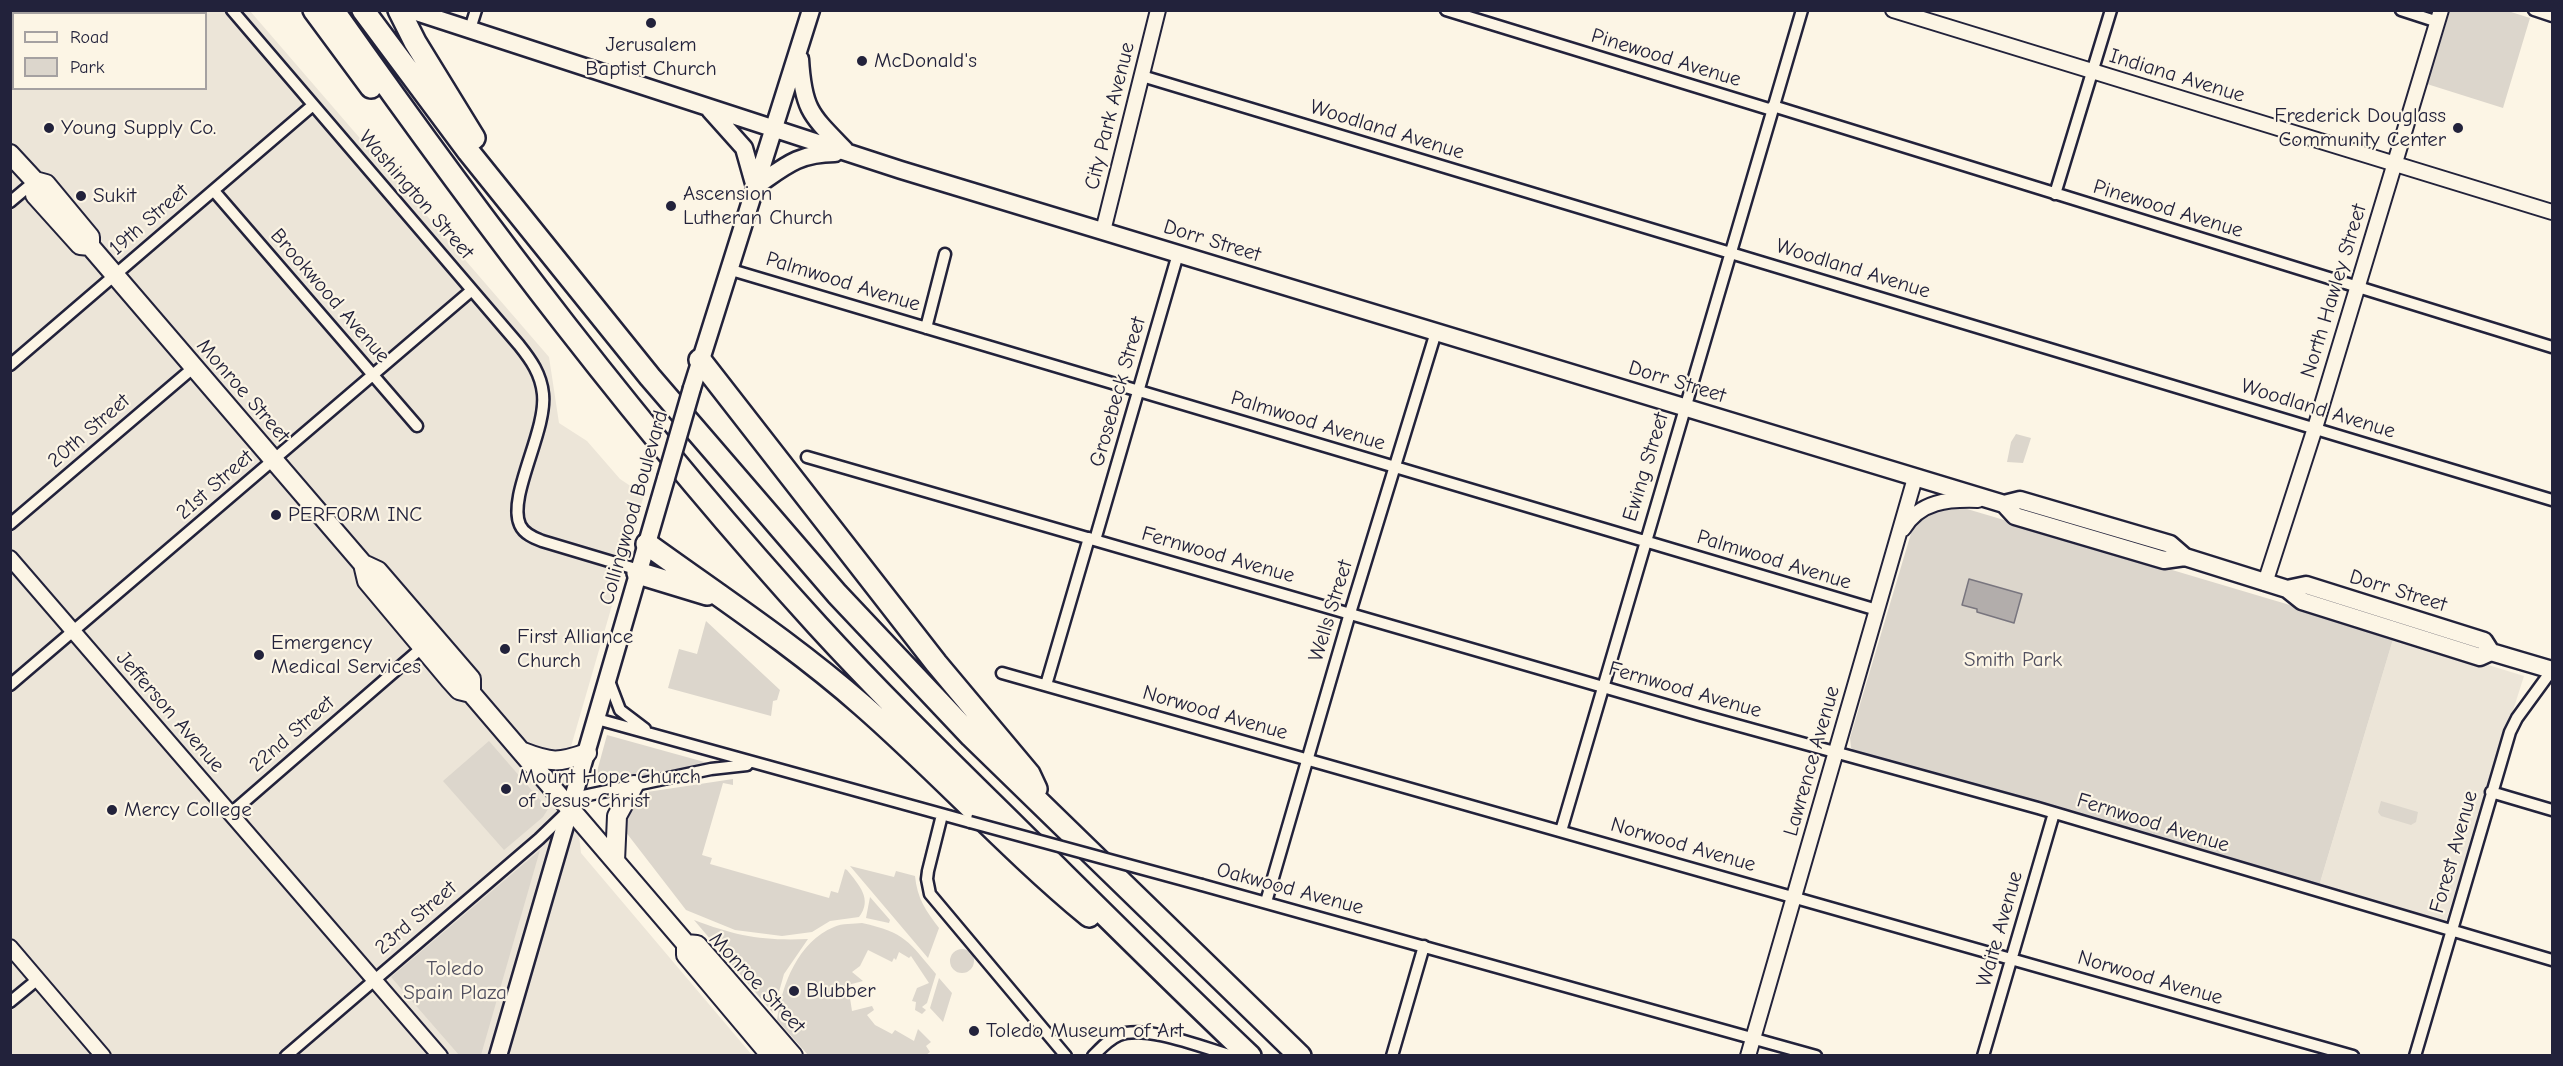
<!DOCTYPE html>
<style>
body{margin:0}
#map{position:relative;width:2563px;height:1066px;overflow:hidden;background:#fcf5e5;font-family:"Comic Neue",sans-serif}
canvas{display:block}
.frame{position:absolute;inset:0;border:12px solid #22223b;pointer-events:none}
.legend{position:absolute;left:12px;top:12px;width:195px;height:78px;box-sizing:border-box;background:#fcf5e5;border:2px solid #a5a1a1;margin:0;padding:8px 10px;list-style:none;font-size:18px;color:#22223b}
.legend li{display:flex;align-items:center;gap:12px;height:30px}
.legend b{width:30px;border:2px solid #a5a1a1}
</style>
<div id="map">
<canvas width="2563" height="1066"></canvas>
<div class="frame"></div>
<ul class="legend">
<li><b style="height:8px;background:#fcf5e5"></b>Road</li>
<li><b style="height:16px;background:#dcd6cc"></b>Park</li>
</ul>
</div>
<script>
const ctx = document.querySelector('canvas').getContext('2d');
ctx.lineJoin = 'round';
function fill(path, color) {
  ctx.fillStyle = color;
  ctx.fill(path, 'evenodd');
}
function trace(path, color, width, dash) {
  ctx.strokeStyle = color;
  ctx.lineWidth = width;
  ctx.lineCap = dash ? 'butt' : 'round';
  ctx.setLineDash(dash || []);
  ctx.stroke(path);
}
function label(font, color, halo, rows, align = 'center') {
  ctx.font = font + ' "Comic Neue",sans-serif';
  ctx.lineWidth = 4.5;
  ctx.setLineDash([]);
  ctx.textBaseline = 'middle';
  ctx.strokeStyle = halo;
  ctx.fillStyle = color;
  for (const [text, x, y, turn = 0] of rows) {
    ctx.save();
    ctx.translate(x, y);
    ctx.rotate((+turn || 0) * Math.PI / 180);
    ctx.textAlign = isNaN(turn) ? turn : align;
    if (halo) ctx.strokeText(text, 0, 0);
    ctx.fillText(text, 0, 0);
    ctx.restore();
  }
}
fill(new Path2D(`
 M10,11H250L549,357L559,423L587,441L620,479L644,495L570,750L581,853L752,1055H11ZM14,14H206V88H14Z
 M2394,636L2524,676L2446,921L2319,886Z`), '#ece5d8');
fill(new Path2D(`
 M2450,11H2508L2530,18L2503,108L2427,84Z
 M2016,434L2031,438L2023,463L2007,462L2011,442Z
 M1957,506L2394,636L2319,886L1858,753L1851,748L1850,738L1912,530C1922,512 1938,509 1957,506Z
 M706,621L780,690L777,700L773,701L771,716L668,688L679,649L697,654Z
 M607,735L708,763L709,764L601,783L600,777L596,775Z
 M489,741L548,809L543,817L504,850L443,781Z
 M733,779V785L723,783L702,855L712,858L710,864L829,898L831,891L838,893L845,869L847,870C859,885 873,899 859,917L830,921L812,932L782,936L735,930L686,910L625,831L623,821L632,804L639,796L647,792Z
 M2381,801L2418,812L2416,822L2411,825L2381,816L2378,812Z
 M540,850L481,1055H459L391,977Z
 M850,866L894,877L896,871L915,876C917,898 926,911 939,928L928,958Z
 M870,897L890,920L889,923L866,918Z
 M694,920C736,936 763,941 808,939L784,974L773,1013Z
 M862,923C906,933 908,941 936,974L927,1003L922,1007L926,1010L922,1014L915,1010L916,1002L912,1001L917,988L929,983L911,956L909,958L899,952L896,960L894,958L892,962L868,950L860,966L852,972L863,981L848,985L852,1011L872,1006L874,1010L867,1015L875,1025L892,1034L895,1030L914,1041L918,1029L931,1042L926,1046L930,1052L926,1055H808L777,1020C782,984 798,942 834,927C842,923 854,924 862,923Z
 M950 961a12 12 0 1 1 24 0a12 12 0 1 1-24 0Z
 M939,978L952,993L943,1022L930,1008Z`), '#dcd6cc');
const water = new Path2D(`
 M1969,579L2022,594L2014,623L1977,612V609L1962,605Z`);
fill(water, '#b2adab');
trace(water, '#78757e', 1.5);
const minor = new Path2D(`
 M232,10L519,345C531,360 541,374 543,394C547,431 507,497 520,525C524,534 534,538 542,541L639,570
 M1446,10L1772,110
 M2401,10L2438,22
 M2534,10L2552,16
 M470,29L476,10
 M1142,76L2552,500
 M1773,106L2552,347
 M214,191L417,426
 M2055,194L2111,10
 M10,202L35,181
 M728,269L1877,610
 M926,328L945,254
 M10,365L313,105
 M807,457L1700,715L2038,808L2552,960
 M10,524L193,368
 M1095,540L1178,254
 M1002,673L2353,1056
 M609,681L620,710L645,729
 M10,685L472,290
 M1046,685L1089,538
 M597,719L970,822
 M2491,792L2552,810
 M574,798L711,769L747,765
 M230,814L425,645
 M942,815L928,871L927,879L930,894L1066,1056
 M1561,831L1802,10
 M1202,885L1816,1056
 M1266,902L1350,613L1436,332
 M10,1002L38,979
 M286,1056L539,839L567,812
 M1093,1056C1101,1048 1109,1039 1119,1035C1145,1024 1204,1048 1232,1056
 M1392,1056L1424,946
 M1983,1056L2054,813
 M2415,1056L2510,732L2517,718L2552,670`);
const tertiary = new Path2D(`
 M1893,10L2552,212
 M1103,231L1158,10
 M1903,529C1920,501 1948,499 1978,500
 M10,558L440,1056
 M2265,583L2315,428L2441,10
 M10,947L103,1056
 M1748,1056L1915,478`);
const secondary = new Path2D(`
 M410,10L901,170L2004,504L2015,516L2164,560L2185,557L2287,589L2302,601L2480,657L2491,652
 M43,14L46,10
 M10,42L14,39
 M800,59C803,110 811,115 845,150
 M710,110L744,148L755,187C784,167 798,153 835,153
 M692,388L811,10
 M2004,504L2020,500L2170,544L2185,557
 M2287,589L2306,585L2484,641L2491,652L2552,670
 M498,1056L666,478`);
const primary = new Path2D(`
 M10,154L35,181L46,184L90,237V246L363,564L378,571L471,679V693
 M35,181V195L80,245L90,246
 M363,564L367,581L450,680L459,690L471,693L686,944
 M523,752C551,763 559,763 587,753
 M615,861L617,816L634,785
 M686,944L697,945L793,1056
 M686,944V955L771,1056`);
const motorway = new Path2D(`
 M314,10L371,87
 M333,10C484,224 642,433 818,626C883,697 951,763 1019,830C1096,906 1172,982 1250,1056
 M363,10L468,151L650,377L837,594L971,736L1300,1056
 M399,10L415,42L474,138
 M700,360L936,663L1029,774L1036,789
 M647,544C719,596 795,646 862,705C940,773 1009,850 1089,916
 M638,573L707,594`);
trace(minor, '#22223b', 15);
trace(tertiary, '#22223b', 18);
trace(secondary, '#22223b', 21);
trace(primary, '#22223b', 22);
trace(motorway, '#22223b', 26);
trace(minor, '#fcf5e5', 10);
trace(tertiary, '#fcf5e5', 14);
trace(secondary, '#fcf5e5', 16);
trace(primary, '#fcf5e5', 18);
trace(motorway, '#fcf5e5', 21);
const minorBridge = new Path2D(`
 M970,822L1202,885`);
const secondaryBridge = new Path2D(`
 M666,478L692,388`);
trace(minorBridge, '#22223b', 15, []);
trace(secondaryBridge, '#22223b', 21, []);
trace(minorBridge, '#fcf5e5', 10);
trace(secondaryBridge, '#fcf5e5', 16);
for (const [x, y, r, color] of [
 [651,23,6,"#22223b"],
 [862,61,6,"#22223b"],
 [49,128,6,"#22223b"],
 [2458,128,6,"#22223b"],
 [81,196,6,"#22223b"],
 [671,206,6,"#22223b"],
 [276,515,6,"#22223b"],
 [505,649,6,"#22223b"],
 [259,655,6,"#22223b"],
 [506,789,6,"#22223b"],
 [112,810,6,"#22223b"],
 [794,991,6,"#22223b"],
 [974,1031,6,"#22223b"]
]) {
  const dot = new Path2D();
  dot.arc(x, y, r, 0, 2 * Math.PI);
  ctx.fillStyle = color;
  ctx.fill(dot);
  trace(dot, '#fcf5e5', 2);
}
label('21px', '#22223b', '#fcf5e5', [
 ["Jerusalem",651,45,"center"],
 ["Baptist Church",651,69,"center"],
 ["McDonald's",874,61],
 ["Frederick Douglass",2446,116,"right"],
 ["Community Center",2446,140,"right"],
 ["Young Supply Co.",61,128],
 ["Ascension",683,194],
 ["Lutheran Church",683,218],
 ["Sukit",93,196],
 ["PERFORM INC",288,515],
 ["First Alliance",517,637],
 ["Church",517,661],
 ["Emergency",271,643],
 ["Medical Services",271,667],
 ["Mount Hope Church",518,777],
 ["of Jesus Christ",518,801],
 ["Mercy College",124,810],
 ["Blubber",806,991],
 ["Toledo Museum of Art",986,1031]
], 'left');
label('21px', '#22223b', '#fcf5e5', [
 ["Pinewood Avenue",1666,58,17],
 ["Indiana Avenue",2177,76,17],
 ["City Park Avenue",1110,116,-76],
 ["Woodland Avenue",1387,130,17],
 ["Washington Street",416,195,49],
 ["Pinewood Avenue",2168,209,17],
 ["19th Street",149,220,-41],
 ["Dorr Street",1212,241,17],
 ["Woodland Avenue",1853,269,17],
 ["Palmwood Avenue",843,282,17],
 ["North Hawley Street",2334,291,-73],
 ["Brookwood Avenue",330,296,49],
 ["Dorr Street",1677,382,17],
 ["Monroe Street",243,391,49],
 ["Grosebeck Street",1118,392,-74],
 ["Woodland Avenue",2318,409,17],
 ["Palmwood Avenue",1308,421,17],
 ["20th Street",89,431,-41],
 ["Ewing Street",1646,467,-73],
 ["21st Street",215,485,-41],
 ["Collingwood Boulevard",634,508,-74],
 ["Fernwood Avenue",1218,555,16],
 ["Palmwood Avenue",1774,560,17],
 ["Dorr Street",2398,591,17],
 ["Wells Street",1331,611,-73],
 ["Fernwood Avenue",1685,690,16],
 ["Jefferson Avenue",170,712,49],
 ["Norwood Avenue",1215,713,16],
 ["22nd Street",292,734,-41],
 ["Lawrence Avenue",1812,761,-74],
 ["Fernwood Avenue",2153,823,17],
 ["Norwood Avenue",1683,845,16],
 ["Forest Avenue",2454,852,-74],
 ["Oakwood Avenue",1290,889,15],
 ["23rd Street",416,918,-41],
 ["Waite Avenue",2000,929,-74],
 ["Norwood Avenue",2150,978,16],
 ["Monroe Street",757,983,47]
]);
label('21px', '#504f5f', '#fcf5e5', [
 ["Smith Park",2013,660],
 ["Toledo",455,969],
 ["Spain Plaza",455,993]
]);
</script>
